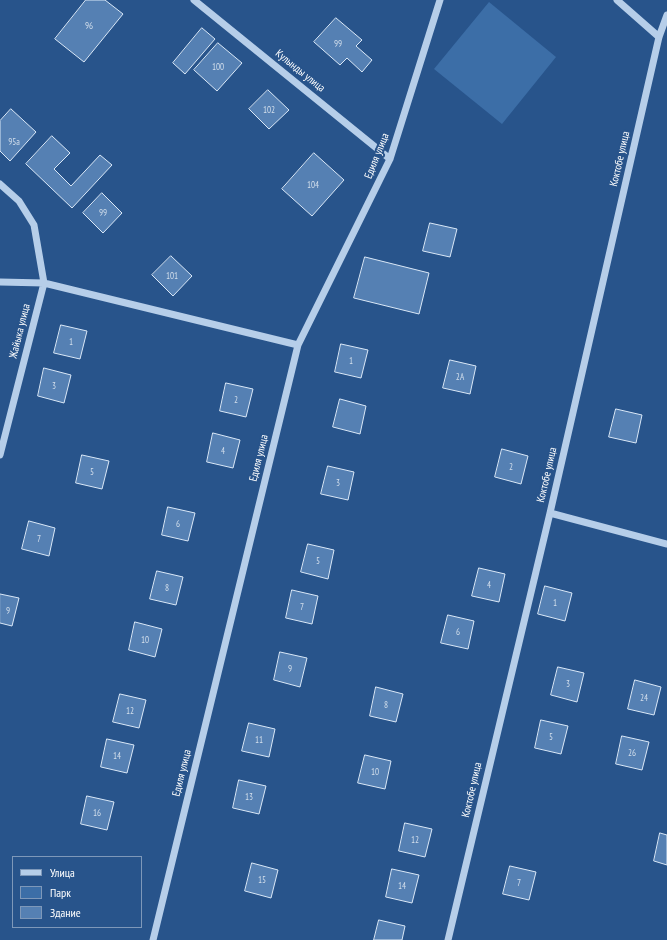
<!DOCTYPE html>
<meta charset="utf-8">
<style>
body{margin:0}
#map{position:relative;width:667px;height:940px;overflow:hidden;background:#28548b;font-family:"PT Sans Narrow",sans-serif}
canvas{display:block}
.legend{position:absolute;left:12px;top:856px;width:130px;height:72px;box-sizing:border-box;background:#28548b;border:1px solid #7e98b9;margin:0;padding:5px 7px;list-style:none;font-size:12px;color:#fff}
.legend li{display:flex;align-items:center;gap:8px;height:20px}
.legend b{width:20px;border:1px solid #7e98b9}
</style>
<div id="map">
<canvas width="667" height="940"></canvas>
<ul class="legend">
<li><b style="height:5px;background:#b6cee9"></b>Улица</li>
<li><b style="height:11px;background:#3c6ea7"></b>Парк</li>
<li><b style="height:11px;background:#5580b3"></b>Здание</li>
</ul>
</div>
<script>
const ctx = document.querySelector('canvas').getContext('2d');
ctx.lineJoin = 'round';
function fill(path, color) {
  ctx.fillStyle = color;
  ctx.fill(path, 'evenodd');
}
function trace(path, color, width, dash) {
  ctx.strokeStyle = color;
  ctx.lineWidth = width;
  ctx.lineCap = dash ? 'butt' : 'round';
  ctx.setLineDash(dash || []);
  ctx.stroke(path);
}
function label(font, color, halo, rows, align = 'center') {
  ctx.font = font + ' "PT Sans Narrow",sans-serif';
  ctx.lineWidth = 4;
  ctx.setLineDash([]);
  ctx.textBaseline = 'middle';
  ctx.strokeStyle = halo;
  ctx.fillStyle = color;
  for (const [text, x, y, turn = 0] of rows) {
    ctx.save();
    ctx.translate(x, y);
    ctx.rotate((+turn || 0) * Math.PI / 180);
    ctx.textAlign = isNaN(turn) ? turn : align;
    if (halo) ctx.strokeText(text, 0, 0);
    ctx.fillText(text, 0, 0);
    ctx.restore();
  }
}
fill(new Path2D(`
 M489,2L556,57L502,124L434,69Z`), '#3c6ea7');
const building = new Path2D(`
 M86,0H105L123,14L84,62L55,39Z
 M336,18L362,40L356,46L372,60L362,72L347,58L340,65L314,42Z
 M202,28L215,39L185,74L173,63Z
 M218,43L242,63L217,91L194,70Z
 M268,90L289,110L269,129L249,109Z
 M11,109L36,132L10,161L0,151V121Z
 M52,136L70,153L54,169L71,186L100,155L112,165L72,208L26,164Z
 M314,153L344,180L312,216L282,189Z
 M102,193L122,213L103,233L83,213Z
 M430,223L457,229L450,257L423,251Z
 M171,256L192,276L173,296L152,275Z
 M365,257L429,273L419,314L354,298Z
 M61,325L87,331L80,359L54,353Z
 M341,344L368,350L361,378L335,372Z
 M450,360L476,366L470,394L443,388Z
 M44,368L71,375L64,403L38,396Z
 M226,383L253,389L246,417L220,411Z
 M340,399L366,406L360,434L333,427Z
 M616,409L642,415L636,443L609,437Z
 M213,433L240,440L233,468L207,462Z
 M502,449L528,456L521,484L495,477Z
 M82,455L109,461L102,489L76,483Z
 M328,466L354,472L348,500L321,494Z
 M168,507L195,513L188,541L162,535Z
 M29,521L55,528L49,556L22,549Z
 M308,544L334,550L328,579L301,572Z
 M479,568L505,574L499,602L472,596Z
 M157,571L183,577L176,605L150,599Z
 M545,586L572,593L565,621L538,614Z
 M292,590L318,596L312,624L286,618Z
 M0,594L19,598L12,626L0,623Z
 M448,615L474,621L468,649L441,643Z
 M135,622L162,629L155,657L129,650Z
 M280,652L307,658L300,687L274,680Z
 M558,667L584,673L577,702L551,695Z
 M635,680L661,687L654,715L628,709Z
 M376,687L403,694L396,722L370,716Z
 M120,694L146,700L139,728L113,722Z
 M541,720L568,726L561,754L535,748Z
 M249,723L275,729L269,757L242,751Z
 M622,736L649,742L642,770L616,764Z
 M107,739L134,745L127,773L101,767Z
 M365,755L391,761L385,789L358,783Z
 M239,780L266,786L259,814L233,808Z
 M87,796L114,802L107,830L81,824Z
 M405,823L432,829L425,857L399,851Z
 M660,833L667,835V865L654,861Z
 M252,863L278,870L271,898L245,891Z
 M510,866L536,872L529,900L503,894Z
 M392,869L419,875L412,903L386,897Z
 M379,920L405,926L402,940H374Z`);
fill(building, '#5580b3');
trace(building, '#dae8f7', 1);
trace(new Path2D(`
 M194,0L390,159
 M617,0L659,37
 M0,184L19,201L34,225L44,283L0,455
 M0,282L44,283L298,345
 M550,513L667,544
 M153,940L298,345L390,159L440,0
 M448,940L550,513L659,37L667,15`), '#b6cee9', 7);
label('9px', '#d4dfec', null, [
 ["96",89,26],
 ["99",338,44],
 ["100",218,67],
 ["102",269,110],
 ["95а",14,142],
 ["104",313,185],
 ["99",103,213],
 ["101",172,276],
 ["1",71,342],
 ["1",351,361],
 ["2А",460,377],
 ["3",54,386],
 ["2",236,400],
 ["4",223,451],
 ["2",511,467],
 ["5",92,472],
 ["3",338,483],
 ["6",178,524],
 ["7",39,539],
 ["5",318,561],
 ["4",489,585],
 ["8",167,588],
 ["1",555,603],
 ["7",302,607],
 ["9",8,611],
 ["6",458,632],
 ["10",145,640],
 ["9",290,669],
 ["3",568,684],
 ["24",644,698],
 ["8",386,705],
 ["12",130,711],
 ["5",551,737],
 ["11",259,740],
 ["26",632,753],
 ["14",117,756],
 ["10",375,772],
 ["13",249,797],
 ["16",97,813],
 ["12",415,840],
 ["15",262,880],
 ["7",519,883],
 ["14",402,886]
]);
label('11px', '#fff', '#28548b', [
 ["Кулынды улица",300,71,39],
 ["Едиля улица",377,156,-68],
 ["Коктобе улица",620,159,-77],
 ["Жайыка улица",20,331,-76],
 ["Едиля улица",259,458,-76],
 ["Коктобе улица",547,475,-77],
 ["Едиля улица",182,773,-76],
 ["Коктобе улица",472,790,-77]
]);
</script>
